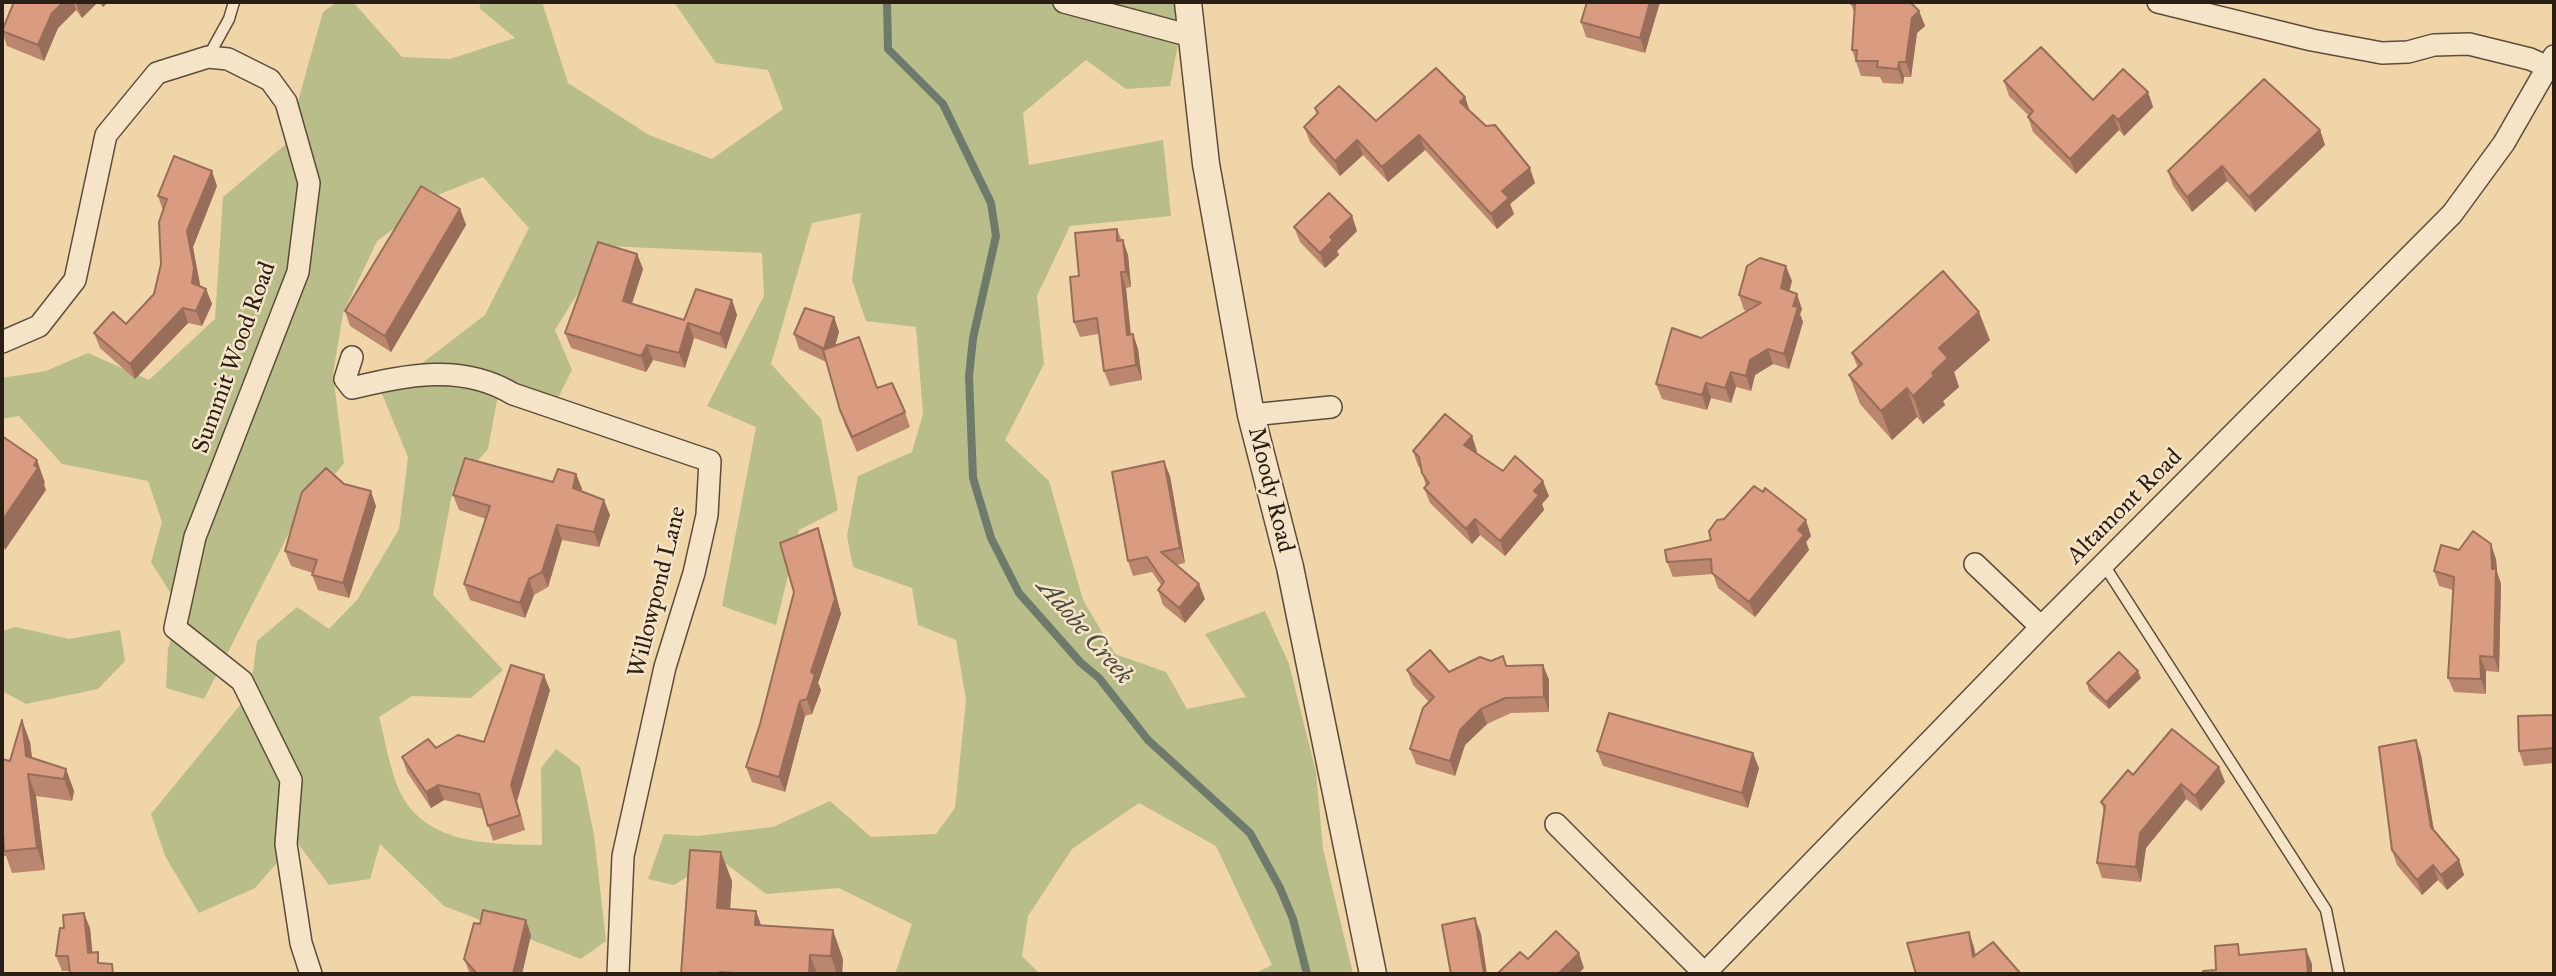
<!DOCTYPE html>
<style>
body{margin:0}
#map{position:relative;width:2556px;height:976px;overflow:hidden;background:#f0d5a9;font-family:"IM FELL Great Primer",serif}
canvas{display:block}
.frame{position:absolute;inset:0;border:4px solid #2b1e15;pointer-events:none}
</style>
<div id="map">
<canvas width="2556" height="976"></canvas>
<div class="frame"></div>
</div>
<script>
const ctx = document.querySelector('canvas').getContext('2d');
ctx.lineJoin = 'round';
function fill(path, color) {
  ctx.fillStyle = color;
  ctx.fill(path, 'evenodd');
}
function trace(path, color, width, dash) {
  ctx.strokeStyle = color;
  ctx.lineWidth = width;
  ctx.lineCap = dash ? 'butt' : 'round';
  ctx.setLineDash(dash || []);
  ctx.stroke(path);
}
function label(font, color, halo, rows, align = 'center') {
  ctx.font = font + ' "IM FELL Great Primer",serif';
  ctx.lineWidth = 5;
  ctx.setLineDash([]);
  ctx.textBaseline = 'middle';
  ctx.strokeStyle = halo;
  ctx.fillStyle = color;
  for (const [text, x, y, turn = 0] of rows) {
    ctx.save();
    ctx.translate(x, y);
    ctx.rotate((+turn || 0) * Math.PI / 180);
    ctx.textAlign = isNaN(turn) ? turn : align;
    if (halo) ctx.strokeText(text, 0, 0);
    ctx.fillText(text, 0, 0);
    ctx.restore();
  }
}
fill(new Path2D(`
 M337,2H353L402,57L450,59L515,38L479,8L482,2H542L568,83L649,135L712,159L783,109L768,70L716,63L674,2H1186L1170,86L1126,89L1086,60L1023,113L1029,165L1163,140L1171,216L1070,226L1037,296L1044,364L1005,440L1049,481L1083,600L1115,654L1166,672L1187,709L1246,697L1205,634L1265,611L1289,664L1316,772L1323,849L1353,974H1254L1272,965L1216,846L1139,803L1072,849L1028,916L1022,956L1040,974H895L912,924L839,888L766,894L718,858L674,885L648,879L664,834L697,836L773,827L830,801L871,837L936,834L955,808L966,700L956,640L918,625L912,588L853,567L847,536L858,476L912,452L923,414L916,327L866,321L852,280L861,213L812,223L771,364L821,419L838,510L799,530L776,625L722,606L756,427L707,406L764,296L762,253L607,246L555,330L572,370L558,398L498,395L488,449L453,489L433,595L503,670L471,698L412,696L379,717C385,739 389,764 397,785C420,845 488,844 542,845L541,768L556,749L580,767L594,835L606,941L581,959L444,906L380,844L370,879L329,885L296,841L255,888L199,913L165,856L151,814L250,693L257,641L297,607L329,629L357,600L399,529L408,457L382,394L485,315L529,228L483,177L440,194L377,241L343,313L333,374L344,463L293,525L204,699L166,688L168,649L181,610L151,562L162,522L148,481L62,464L19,416L2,419V378L46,371L88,353L149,380L215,319L223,197L286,144L323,12Z
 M16,627L69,639L120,630L125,661L98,689L26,704L2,691V631Z`), '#b8bd89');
trace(new Path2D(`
 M887,2L888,49L943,104L991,203L996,236L973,338L969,376L973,478L991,538L1019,593L1081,663L1099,678L1148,740L1250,833L1280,888L1293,919L1307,974`), '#6e7b6c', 8);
const service = new Path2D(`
 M208,57L229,19L234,2
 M2104,565L2326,910L2339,974`);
const minor = new Path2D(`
 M1064,2L1191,36
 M2158,2L2312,40L2382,53L2408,52L2434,45L2469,44L2530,59L2548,67
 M2,342L39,326L75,280L106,135L157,73L208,57L228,59L270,80L286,102L309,183L298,272L195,537L175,628L242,681L291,780L286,844L301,943L311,974
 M352,357L345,379L352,388C407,375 462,363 513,394L710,461L707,515L694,573L665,667L623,856L618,974
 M1251,415L1331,407
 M1975,564L2041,627
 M1556,824L1705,974
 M1704,974L2041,627L2452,214L2504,143L2554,56`);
const tertiary = new Path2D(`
 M1188,2L1206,164L1251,415L1290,567L1373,974`);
trace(service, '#5c4c3a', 13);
trace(minor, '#5c4c3a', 24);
trace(tertiary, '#5c4c3a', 29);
trace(service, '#f5e4c7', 10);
trace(minor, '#f5e4c7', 21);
trace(tertiary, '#f5e4c7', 26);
fill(new Path2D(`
 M14,2H108L103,7L98,2L82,18L76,10L58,28L44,61L7,46L2,31Z
 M1660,2L1645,53L1586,37L1581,22Z
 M1851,4L1914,5L1919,11L1925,26L1917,33L1911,77H1904L1903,84L1883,83L1880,77L1861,76L1852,50L1855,14Z
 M2004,81L2093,100L2148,92L2153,107L2124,136L2119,130L2076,174L2033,132L2028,117L2029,116L2009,96Z
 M1465,97L1470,112L1535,183L1510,204L1514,214L1497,229L1425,150L1388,182L1363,155L1340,176L1310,142L1304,127L1317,114L1315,108L1376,121Z
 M2320,130L2325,145L2255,212L2227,181L2192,212L2173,186L2168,171Z
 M217,186L193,247L199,286L206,289L212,304L202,326L188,323L135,379L100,348L94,333L126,324L154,294L161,264L163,211L158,196Z
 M460,209L466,225L391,352L350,326L345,311Z
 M1352,216L1357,231L1337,251L1339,255L1325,268L1300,242L1294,227Z
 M1117,229L1128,255L1131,287L1126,288L1131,334H1133L1138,349L1142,380L1110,386L1104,371L1099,334L1080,337L1074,322L1079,276Z
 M637,254L643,269L632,303L684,320L732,300L737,315L726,349L694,338L685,368L653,360L646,372L571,348L565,333Z
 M1792,281L1789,291L1802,309L1800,314L1803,322L1789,369L1773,364L1755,375L1751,391L1736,387L1731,403L1711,398L1707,410L1662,399L1656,384L1701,338L1747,311L1744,310L1739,295Z
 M834,317L839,332L835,345L877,388L905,412L910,427L857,452L845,425L840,410L826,362L799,349L794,334Z
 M1990,340L1954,372L1959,387L1943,401L1945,405L1923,424L1917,417L1892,440L1860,404L1849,375L1858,368L1852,353Z
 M1413,451H1477L1476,453L1503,471L1549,496L1542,504L1544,510L1505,556L1480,535L1472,544L1430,503L1424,488L1426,486L1421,469L1418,466Z
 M576,474L582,489L581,491L610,515L599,547L562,540L548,587L534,595L525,618L470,600L464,584L486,519L459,510L453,495L553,482Z
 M1170,476L1185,563L1176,565L1205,599L1185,623L1163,605L1158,590L1161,585L1152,572L1133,576L1128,561Z
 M344,484L376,506L349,598L318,590L312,575L313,573L291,566L285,551Z
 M818,528L823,544L841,614L818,683L821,690L812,714L805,716L785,792L752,782L746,767L760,724Z
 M1811,536L1806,542L1809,550L1755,617L1718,588L1713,574L1673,577L1667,562L1711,540Z
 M2496,559L2497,572L2501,584L2499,672L2486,671V694L2454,692L2448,678L2453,590L2439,586L2434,571Z
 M1503,656L1506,666L1543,665L1549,680V712L1511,713L1487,724L1465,745L1455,776L1416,764L1410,749L1429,702L1413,685L1407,670L1449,672L1491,661Z
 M2141,678L2109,709L2089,691L2087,683Z
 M550,690L517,801L525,830L493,841L483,809L444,800L431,808L407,772L402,757L436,748L484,742Z
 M2554,715V763L2524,766L2519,751Z
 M2416,740L2421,755L2434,831L2459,860L2464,875L2447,890L2438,880L2422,895L2397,865L2392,850Z
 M30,742L32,758L66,769L74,791L72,801L36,796L45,870L12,873L6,856H3L2,854V759L10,761Z
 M1597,751L1759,768L1748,808L1603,766Z
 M2219,767L2225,782L2201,811L2186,799L2146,848L2141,882L2102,878L2097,863L2104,811L2101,802L2133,775Z
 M732,881L730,909L756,911L761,925L843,959L842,974H681Z
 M90,928L92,952L69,971H62L56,956Z
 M531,935L522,974H470L464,959Z`), '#bb866e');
fill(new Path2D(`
 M64,2H73L76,10L58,28L44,61L38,45L52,13Z
 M77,2H98L82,18L76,3Z
 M102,2H108L103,7Z
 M1650,2H1660L1645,53L1640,38Z
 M1919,11L1925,26L1917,33L1911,77L1906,62L1912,18Z
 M1899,62L1904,77L1903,84L1898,69Z
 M2148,92L2153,107L2124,136L2118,120Z
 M1465,97L1470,112L1460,102Z
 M2113,115L2119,130L2076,174L2070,159Z
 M2320,130L2325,145L2255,212L2249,197Z
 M1419,135L1425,150L1388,182L1382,167Z
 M1357,140L1363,155L1340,176L1335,161Z
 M2222,166L2227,181L2192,212L2187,197Z
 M1530,168L1535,183L1510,204L1514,214L1497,229L1491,214L1502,191Z
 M212,171L217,186L193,247L200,284L198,298L192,283L187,231Z
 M460,209L466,225L391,352L385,336Z
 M1352,216L1357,231L1337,251L1339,255L1325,268L1320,253L1330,237Z
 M1123,240L1128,255L1131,287L1126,272Z
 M637,254L643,269L628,316L623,301Z
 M1786,266L1792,281L1786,304L1781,288Z
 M1121,272L1126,288L1132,350L1127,335Z
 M206,289L212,304L202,326L196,311Z
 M1797,294L1802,309L1800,314L1803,322L1789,369L1784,354L1793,306Z
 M732,300L737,315L726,349L720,334Z
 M183,308L188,323L135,379L130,364Z
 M1979,312L1990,340L1954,372L1959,387L1943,401L1945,405L1923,424L1913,396L1932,373L1939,348Z
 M834,317L839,332L830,364L824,349Z
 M688,323L694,338L685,368L679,353Z
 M1133,334L1138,349L1142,380L1136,365Z
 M647,345L653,360L646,372L641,356Z
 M1768,349L1773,364L1755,375L1751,391L1746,376L1750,360Z
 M1731,372L1736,387L1731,403L1725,388Z
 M1706,383L1711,398L1707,410L1702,395Z
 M1907,388L1917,417L1892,440L1881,411Z
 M1472,436L1477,451L1470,460L1464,445Z
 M37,460L45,483L44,484L46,490L5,550L2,542V521Z
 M1164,461L1170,476L1185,563L1180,548Z
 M576,474L582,489L578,503L573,488Z
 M1543,481L1549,496L1542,504L1544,510L1505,556L1500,541L1534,491Z
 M371,491L376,506L349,598L343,583Z
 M604,500L610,515L599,547L594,532Z
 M1475,519L1480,535L1472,544L1466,529Z
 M1806,520L1811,536L1806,542L1809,550L1755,617L1749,602L1798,530Z
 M557,525L562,540L548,587L542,572Z
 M818,528L823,544L841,614L818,683L821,690L812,714L807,699L811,672Z
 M2491,544L2496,559L2497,572L2501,584L2499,672L2494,657Z
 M529,579L534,595L525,618L520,603Z
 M1199,584L1205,599L1185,623L1179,608Z
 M2480,656L2486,671V694L2481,679Z
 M1543,665L1549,680V712L1544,697Z
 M2138,671L2141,678L2109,709L2106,702Z
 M544,675L550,690L517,801L525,830L511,785Z
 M800,701L805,716L785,792L779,777Z
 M1481,709L1487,724L1465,745L1455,776L1450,761L1460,730Z
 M22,720L30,742L34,775L26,756Z
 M2416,740L2421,755L2436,842L2431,827Z
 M1753,753L1759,768L1748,808L1742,793Z
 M2219,767L2225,782L2201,811L2195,796Z
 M66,769L74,791L72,801L64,779Z
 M28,774L36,796L45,870L37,848Z
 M2181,784L2186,799L2146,848L2141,882L2136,867L2140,833Z
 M438,785L444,800L431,808L426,792Z
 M721,852L732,881L728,937L717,908Z
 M2459,860L2464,875L2447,890L2441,875Z
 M2433,865L2438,880L2422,895L2417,880Z
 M756,911L766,940L755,925Z
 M84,913L90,928L94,968L88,953Z
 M1475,918L1481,934L1487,974H1484Z
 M526,920L531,935L522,974H513Z
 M833,930L843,959L842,974H837L831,956Z
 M1969,932L1974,947L1979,972L1973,957Z
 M2306,949L2312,964V974H2308Z
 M1579,953L1584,968L1578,974H1558Z
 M810,955L817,974H809Z`), '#986d5a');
const building = new Path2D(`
 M14,2H64L52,13L38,45L2,31Z
 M1587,2H1650L1640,38L1581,22Z
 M1851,2H1910L1919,11L1912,18L1906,62H1899L1898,69L1877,67L1878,61H1856L1857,50H1852L1855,4H1851Z
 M2041,47L2093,100L2123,69L2148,92L2118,120L2113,115L2070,159L2028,117L2033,111L2004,81Z
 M1436,68L1465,97L1460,102L1486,126L1495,125L1530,168L1502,191L1509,198L1491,214L1419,135L1382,167L1357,140L1335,161L1304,127L1318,113L1315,108L1339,86L1376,121Z
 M2264,79L2320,130L2249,197L2222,166L2187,197L2168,171Z
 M174,156L212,171L187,231L194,268L192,283L206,289L196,311L183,308L130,364L94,333L113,312L126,324L154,294L161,264L159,222L167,199L158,196Z
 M421,186L460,209L385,336L345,311Z
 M1329,193L1352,216L1330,237L1333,240L1320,253L1294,227Z
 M1117,229V241L1123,240L1126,272H1121L1127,335L1133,334L1136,365L1104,371L1097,318L1074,322L1070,277L1079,276L1075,233Z
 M598,242L637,254L623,301L684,320L696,289L732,300L720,334L688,323L679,353L647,345L641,356L565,333Z
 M1760,258L1786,266L1781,288L1797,294L1793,306L1798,307L1784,354L1768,349L1750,360L1746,376L1731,372L1725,388L1706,383L1702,395L1656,384L1672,328L1701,338L1761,303L1739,295L1747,266Z
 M1943,271L1979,312L1939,348L1948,358L1932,373L1934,376L1913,396L1907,388L1881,411L1849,375L1862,364L1852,353Z
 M805,308L834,317L824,349L794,334Z
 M859,337L877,388L892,383L905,412L852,437L840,410L823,350Z
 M1445,414L1472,436L1464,445L1503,471L1515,456L1543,481L1534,491L1539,495L1500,541L1475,519L1466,529L1424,488L1429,483L1422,473L1419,457L1413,451Z
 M2,436L37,460L34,465L38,468L2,521Z
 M465,458L553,482L558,469L576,474L573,488L604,500L594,532L557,525L542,572L529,579L520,603L464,584L490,506L453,495Z
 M1164,461L1180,548L1161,552L1199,584L1179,608L1158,590L1164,582L1147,557L1128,561L1112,472Z
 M326,468L344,484L371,491L343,583L312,575L317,560L285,551L302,492Z
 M1754,486L1763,492L1765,488L1806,520L1798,530L1804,535L1749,602L1712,573L1711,559L1667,562L1665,550L1711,540L1709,531L1717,520L1724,519Z
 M818,528L835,599L811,672L815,675L807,699L800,701L779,777L746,767L760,724L794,592L780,543Z
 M2473,531L2491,544L2492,569H2496L2494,657L2480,656L2481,679L2448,678L2454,577L2434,571L2441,545L2459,550Z
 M1430,650L1449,672L1480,657L1491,661L1503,656L1506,666L1543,665L1544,697L1505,698L1481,709L1460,730L1450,761L1410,749L1423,708L1434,697L1407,670Z
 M2119,652L2138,671L2106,702L2087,683Z
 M511,665L544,675L511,785L520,815L488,826L479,794L438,785L426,792L402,757L428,739L436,748L458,735L484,742Z
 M1609,713L1753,753L1742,793L1597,751Z
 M2554,715V748L2519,751L2518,716Z
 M22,720L26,756L66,769L64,779L28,774L37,848L4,851L3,833H2V759L10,761Z
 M2172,729L2219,767L2195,796L2181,784L2140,833L2136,867L2097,863L2105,806L2101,802L2128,770L2133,775Z
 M2416,740L2431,827L2459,860L2441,875L2433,865L2417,880L2392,850L2379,747Z
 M690,850L721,852L717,908L756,911L755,925L833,930L831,956L810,955L809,974H747L720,972V974H681Z
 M483,910L526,920L513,974H477L464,959L474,923L480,924Z
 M84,913L88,953L98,952V963L112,964L113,974H70L68,956H56L60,928H64L63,915Z
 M1475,918L1484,974H1451L1442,925Z
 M1556,931L1579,953L1558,974H1497L1520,952L1528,959Z
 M1969,932L1973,957L1993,942L2021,974H1916L1907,943Z
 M2238,944L2239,955L2306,949L2308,974H2204L2203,971L2216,970L2215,946Z`);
fill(building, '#d99c80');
trace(building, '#986d5a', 2);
label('24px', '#2b1e15', '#f5e4c7', [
 ["Summit Wood Road",235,358,-70],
 ["Moody Road",1270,490,76],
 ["Altamont Road",2125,507,-45],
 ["Willowpond Lane",658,592,-76]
]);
label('italic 26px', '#4c4c40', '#f5e4c7', [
 ["Adobe Creek",1084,632,49]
]);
</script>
